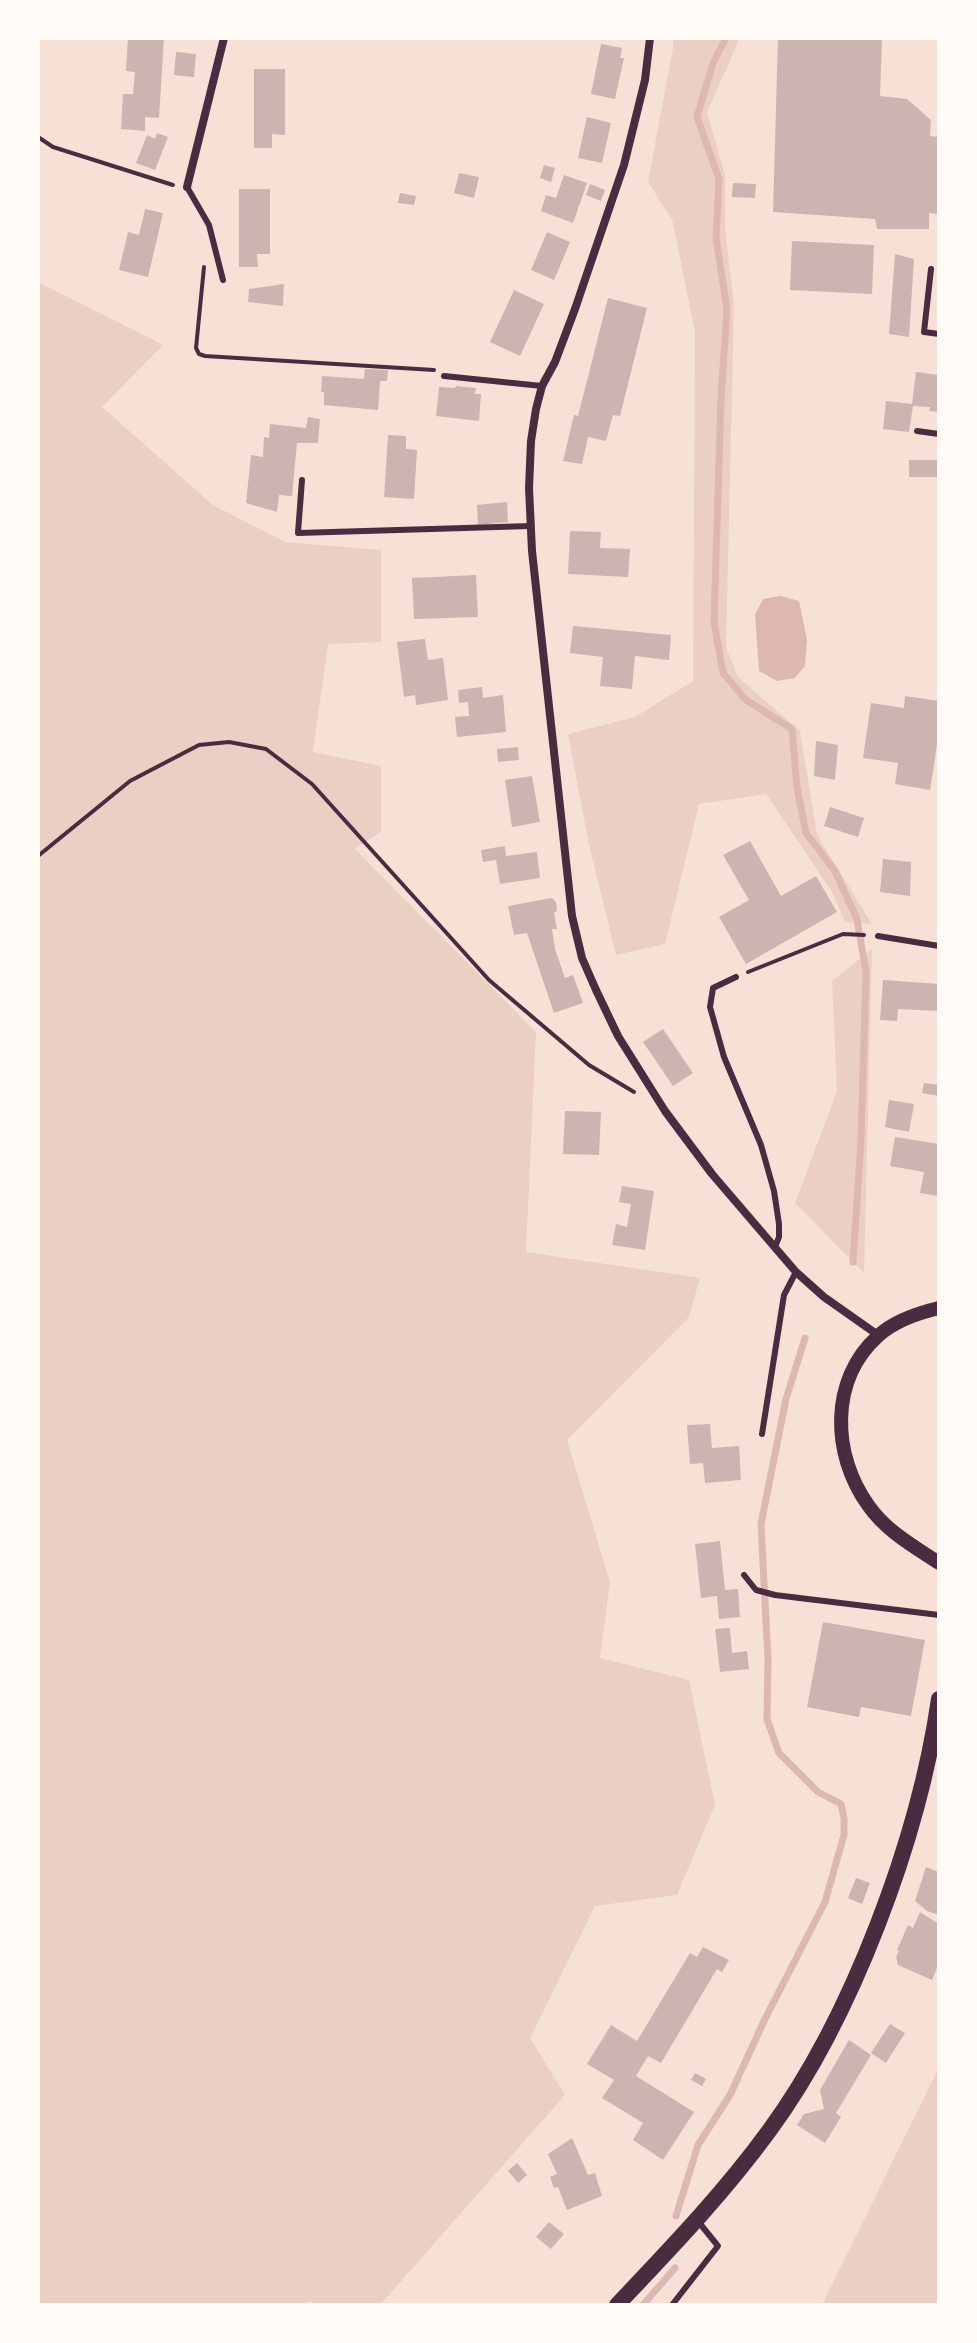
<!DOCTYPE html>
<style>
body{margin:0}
#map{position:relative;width:977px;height:2343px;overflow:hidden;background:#f7e1d7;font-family:Cabin,sans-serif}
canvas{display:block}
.frame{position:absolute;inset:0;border:40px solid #fffaf5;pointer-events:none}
</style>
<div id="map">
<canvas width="977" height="2343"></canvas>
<div class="frame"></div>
</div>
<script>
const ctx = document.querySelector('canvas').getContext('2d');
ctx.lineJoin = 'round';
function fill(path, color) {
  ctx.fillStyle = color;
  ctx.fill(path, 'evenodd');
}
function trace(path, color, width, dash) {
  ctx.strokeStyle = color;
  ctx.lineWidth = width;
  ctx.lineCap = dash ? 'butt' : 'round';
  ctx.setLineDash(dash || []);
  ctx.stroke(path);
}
fill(new Path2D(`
 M673,38H740L707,112L725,175V229L734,305L726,647L738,677L800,731L817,835L872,924L845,922L832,892L766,794L699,804L665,944L616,955L588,840L568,734L635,717L693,681L695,332L672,219L648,182L673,48Z
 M38,282L163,345L102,407L213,505L285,542L381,550V642L328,644L313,752L381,766V832L355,849L536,1032L526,1252L700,1278L689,1317L567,1440L610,1582L600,1658L689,1680L715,1805L677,1895L595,1906L530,2038L565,2095L380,2305H315L309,2301L304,2305H38Z
 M872,949L864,1273L795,1203L837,1091L832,981Z
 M939,2067V2305H822Z`), '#ebcfc5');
fill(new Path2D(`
 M781,596L799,601L807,640L805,666L795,678L777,681L759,671L755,615L763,599Z`), '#dcb8b0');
trace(new Path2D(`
 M726,38L713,63L697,117L719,179L716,238L727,309L721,398L714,622L723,673L746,700L792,729L797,788L806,833L835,871L857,919L866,972L861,1140L853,1262
 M676,2216L698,2145L730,2095L764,2021L825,1902L844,1835V1818L841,1804L818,1792L779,1753L767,1719L768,1659L761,1524L786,1399L805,1338
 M643,2305L675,2268`), '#dcb8b0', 7);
fill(new Path2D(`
 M128,38H164L159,118L145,117V131L121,129L123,94H133L135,72L126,71Z
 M778,38H882L880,96L907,99L931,120L930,136L939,137V214L929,213V229H877L875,219L773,212Z
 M601,44L622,48L620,58H624L615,99L591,94Z
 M176,52L196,54L194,77L174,75Z
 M254,69H285V135L272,134V148H254Z
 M587,117L611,123L602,163L578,158Z
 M157,133L168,137L155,170L136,163L147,135L155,139Z
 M544,165L555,168L551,182L540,178Z
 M459,173L479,177L474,198L454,193Z
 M564,175L587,183L573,223L541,211L546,195L556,198Z
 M733,183L756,184L755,198L732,197Z
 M590,184L605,190L601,201L586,195Z
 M239,189H270V254H257L258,267H239Z
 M400,193L416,196L414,205L398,203Z
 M145,209L163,213L148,277L119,270L128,232L139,235Z
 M547,232L570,242L554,280L531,270Z
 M792,241L874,245L872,294L790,290Z
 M895,254L914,259L909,337L889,334Z
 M284,284L283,306L248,302L249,289Z
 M514,290L544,304L520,356L490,342Z
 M608,298L647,308L620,416L613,415L606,441L588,437L582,464L563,461L574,415L578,416Z
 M365,369L388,370L387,381H380L378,410L324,405V392H321L322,376L364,379Z
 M916,372L939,375V412L929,411L930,407L913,406L909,432L883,429L886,401L912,404Z
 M456,386L476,388L475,394H481L479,421L436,416L439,387L455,388Z
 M308,417L320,419L318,443H297L292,496L279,495L277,512L246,503L251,455L263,457L264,437L269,438L270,424L306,428Z
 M388,435L406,436V449L417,450L414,499L384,497Z
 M909,460H939V477H909Z
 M507,502L508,522L478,525L477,505Z
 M570,531L601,532L600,548L630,549L628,577L568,574Z
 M476,575L478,617L414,619L412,578Z
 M573,626L671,635L669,660L635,656L632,689L600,686L603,657L570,653Z
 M425,639L428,660L443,658L448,700L416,705L415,695L404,697L397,642Z
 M482,687L483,698L503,695L506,732L457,737L455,717L469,716L468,702L459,703L458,690Z
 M905,696L939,701V732L930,790L895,784L898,763L863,758L871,703L904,708Z
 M816,741L838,745L835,780L814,776Z
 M518,747L519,760L498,762L497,749Z
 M532,776L540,822L512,827L505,780Z
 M830,807L864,818L858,837L824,826Z
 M750,841L781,896L816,876L837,912L746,964L719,917L749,900L723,855Z
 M505,846L506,856L537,852L540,878L500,884L496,860L483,862L481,850Z
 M883,859L911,862L910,896L880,892Z
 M552,898L556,902L557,911L554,913L557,929H552L555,949L565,978L573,975L583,1003L554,1013L527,933L514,935L508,906Z
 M883,980L939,984L938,1011L898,1009L897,1021L880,1020Z
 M663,1029L693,1073L673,1086L643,1042Z
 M924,1083L939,1085V1096L922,1093Z
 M889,1100L914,1104L909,1132L885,1127Z
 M565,1111L601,1112L599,1155L563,1154Z
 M895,1137L939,1144V1196L920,1193L924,1172L890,1166Z
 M622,1186L654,1191L645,1250L612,1245L616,1224L627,1227L631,1204L619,1202Z
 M710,1424L712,1448L739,1446L741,1480L705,1483L703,1463L690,1464L687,1425Z
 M720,1541L725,1590L738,1589L740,1617L719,1619L717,1596L701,1598L695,1544Z
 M823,1622L925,1640L911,1716L861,1707L859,1717L807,1707Z
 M730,1628L732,1653L747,1651L749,1669L720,1672L715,1629Z
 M926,1867L939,1872V1915L927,1911L915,1901Z
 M856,1878L870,1883L862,1904L848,1898Z
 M920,1912L939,1924V1963L932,1980L898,1965L896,1957L899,1951L897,1950L908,1925L913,1928Z
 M703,1947L729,1960L722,1972L717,1969L661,2063L648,2056L636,2076L694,2112L663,2160L633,2140L643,2123L602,2098L614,2080L587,2064L611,2025L637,2041L690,1953L697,1957Z
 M890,2024L905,2033L886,2063L871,2053Z
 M849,2040L871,2055L836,2113L841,2117L825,2143L797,2125L804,2114L824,2109L820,2090Z
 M695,2073L706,2079L702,2086L691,2080Z
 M572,2138L588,2175L595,2173L602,2196L567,2210L558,2187L554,2188L550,2177L557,2174L548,2154Z
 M517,2163L527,2175L518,2183L508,2171Z
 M549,2222L564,2234L551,2249L536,2237Z`), '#ccb4b1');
trace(new Path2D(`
 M38,137L53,147L173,185
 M204,267L196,348L199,354L205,356L434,370
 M38,856L130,781L199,745L229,742L266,749L312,784L489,980L589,1065L634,1092
 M748,972L843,934L864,935`), '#4a2c40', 4);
trace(new Path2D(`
 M187,187L209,225L223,280
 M931,269L924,332L939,334
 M444,376L542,386
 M917,431L939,434
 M302,480L298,533L531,526
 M878,936L939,946
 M736,977L713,988L710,1007L724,1057L761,1145L774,1191L779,1224V1237L775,1247
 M762,1434L784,1295L796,1272
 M744,1575L756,1590L775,1595L939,1615
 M672,2305L718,2246L697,2220`), '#4a2c40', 6);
trace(new Path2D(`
 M650,38L645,80L624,165L575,309L555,362L542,386L536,409L531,441L529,488L532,551L572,916L582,958L596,990L618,1036L665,1111L712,1174L796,1272L824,1297L878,1335
 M187,187L224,38`), '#4a2c40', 8);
trace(new Path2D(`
 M939,1308C918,1313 894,1321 878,1336C829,1380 832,1455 868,1505C886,1531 913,1546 939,1563`), '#4a2c40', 14);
trace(new Path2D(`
 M617,2305C670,2249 723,2194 769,2131C852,2018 919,1838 939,1699`), '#4a2c40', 16);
</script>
